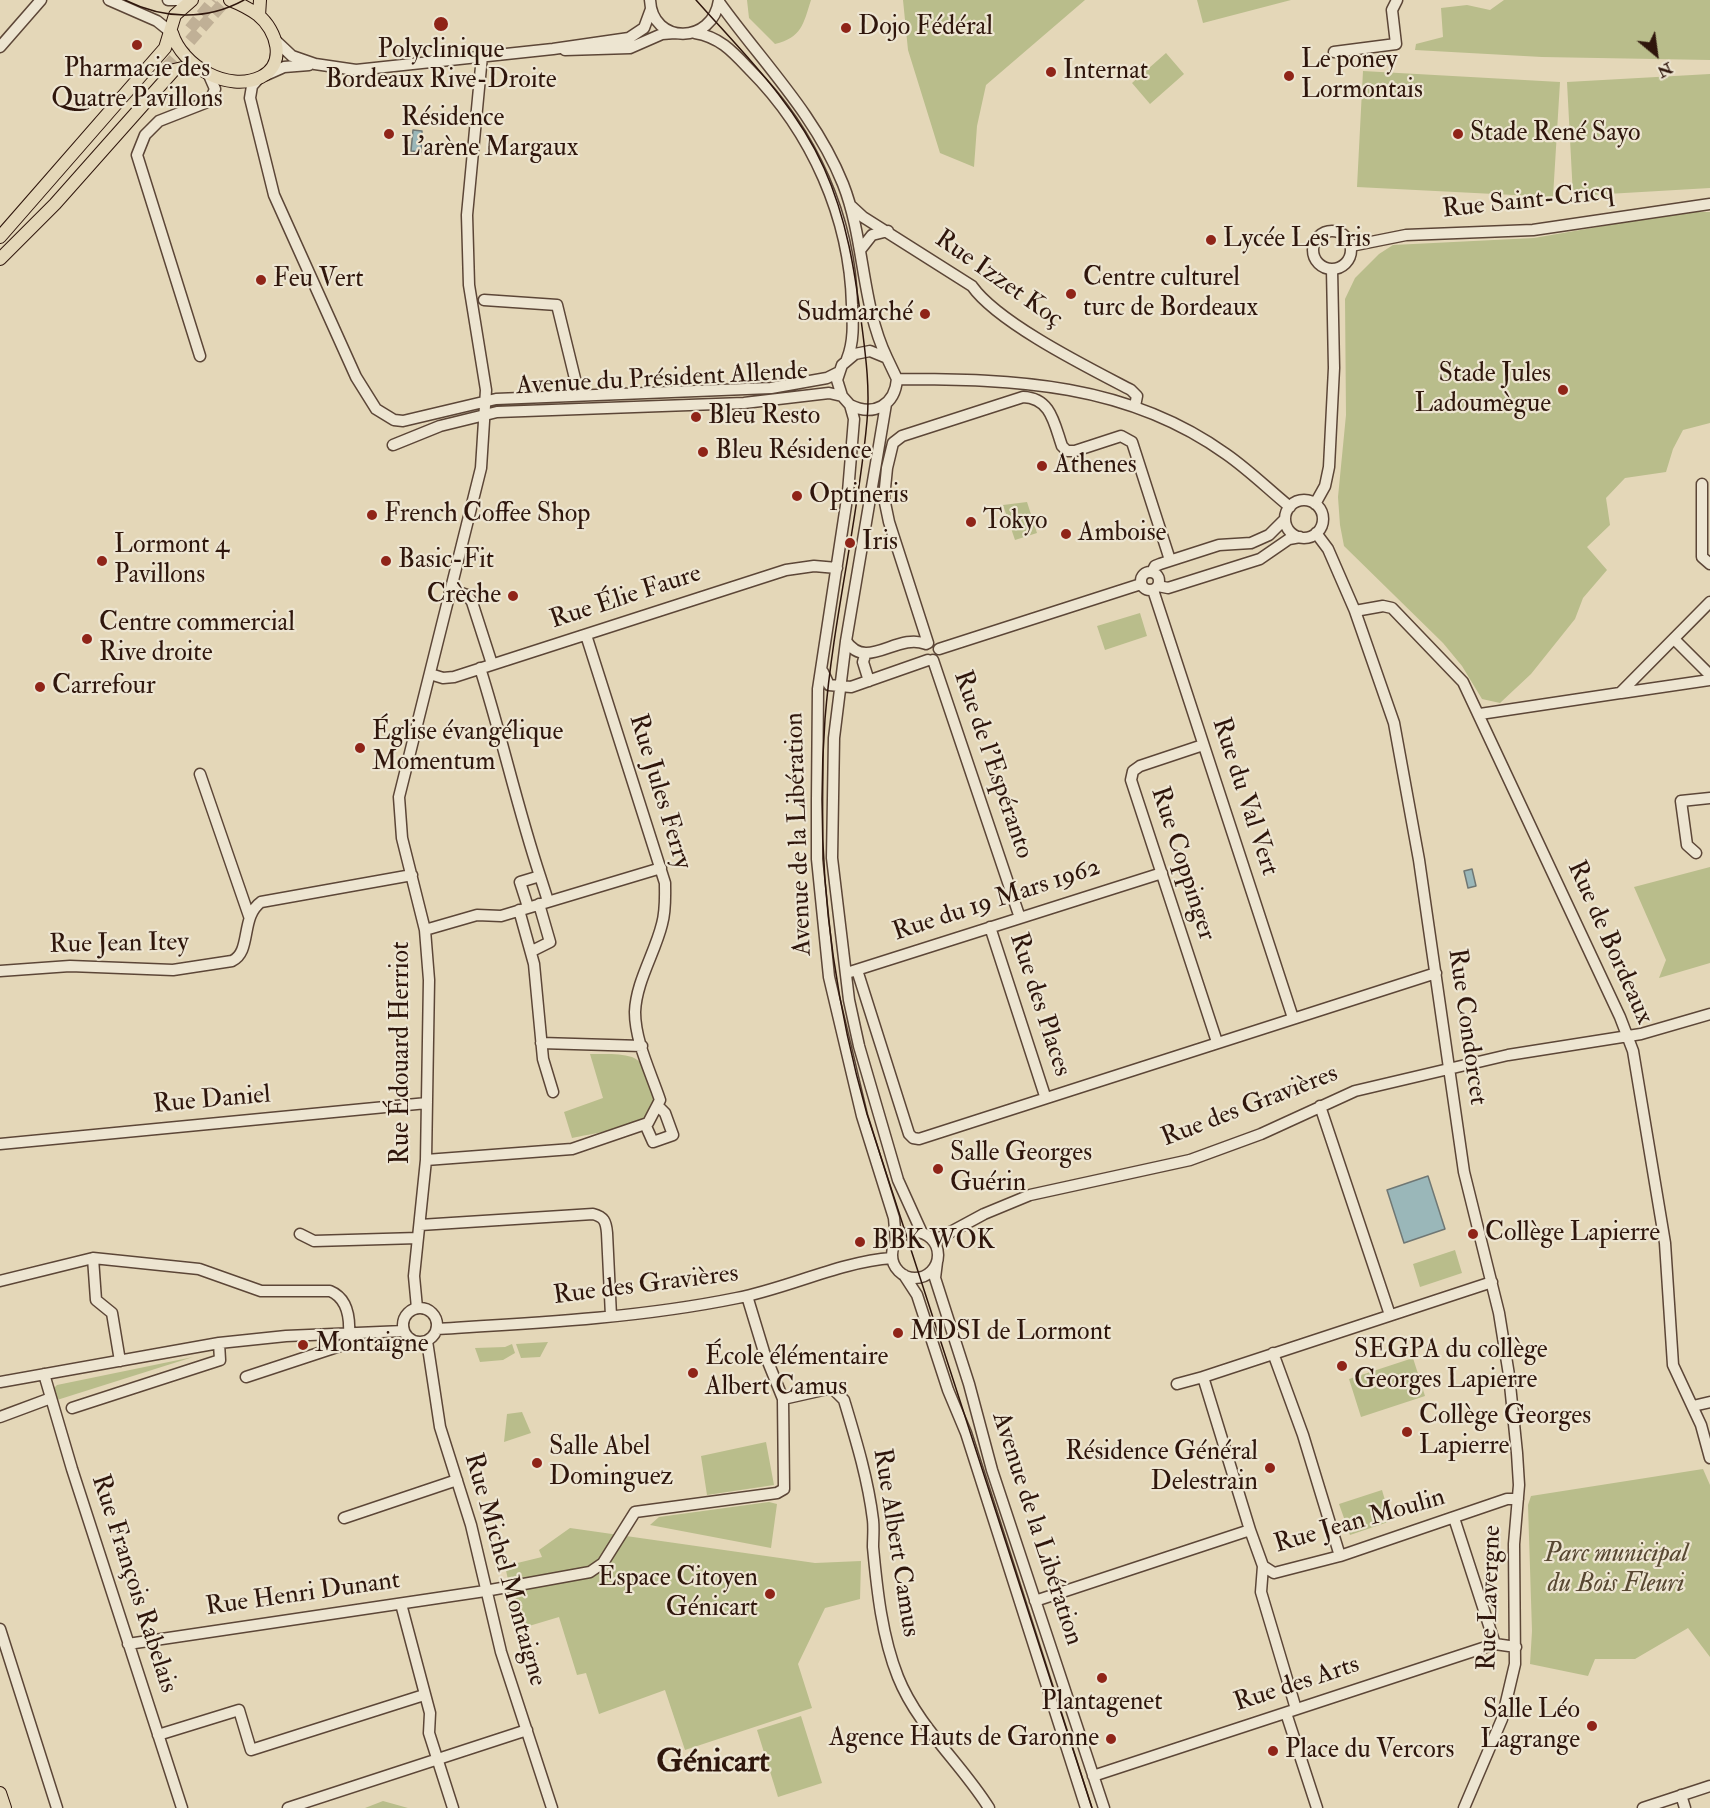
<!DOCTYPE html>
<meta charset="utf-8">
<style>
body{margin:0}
#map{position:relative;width:1710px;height:1808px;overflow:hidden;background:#e4d7b8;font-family:"IM FELL Double Pica",serif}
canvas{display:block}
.north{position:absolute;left:1626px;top:24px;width:60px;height:60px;-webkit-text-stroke:4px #ede5d1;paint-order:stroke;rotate:151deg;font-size:16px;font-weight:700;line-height:24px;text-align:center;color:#2f160c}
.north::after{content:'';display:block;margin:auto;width:21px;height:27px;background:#2f160c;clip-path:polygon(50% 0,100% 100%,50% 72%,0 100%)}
</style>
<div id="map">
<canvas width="1710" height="1808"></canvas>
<div class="north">N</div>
</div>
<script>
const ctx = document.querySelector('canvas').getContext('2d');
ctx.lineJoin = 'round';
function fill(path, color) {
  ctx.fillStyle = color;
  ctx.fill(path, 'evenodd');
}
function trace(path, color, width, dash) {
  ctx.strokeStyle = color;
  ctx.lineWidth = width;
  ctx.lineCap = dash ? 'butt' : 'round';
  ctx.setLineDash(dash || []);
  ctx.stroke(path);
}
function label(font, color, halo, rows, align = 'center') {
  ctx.font = font + ' "IM FELL Double Pica",serif';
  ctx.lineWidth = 4.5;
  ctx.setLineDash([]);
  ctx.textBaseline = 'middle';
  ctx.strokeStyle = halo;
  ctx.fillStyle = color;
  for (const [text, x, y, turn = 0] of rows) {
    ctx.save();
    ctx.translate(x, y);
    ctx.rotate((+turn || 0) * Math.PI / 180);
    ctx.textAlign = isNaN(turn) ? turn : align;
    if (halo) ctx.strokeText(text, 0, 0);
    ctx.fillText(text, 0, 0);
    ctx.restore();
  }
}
fill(new Path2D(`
 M747,0H811C803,25 802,37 775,44L749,18Z
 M903,0H1085L986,85L977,126L974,167L940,153L908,50Z
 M1197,0H1291L1203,23Z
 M1504,0H1710V60L1542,57L1415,50L1416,44L1443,37L1441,8L1467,5L1490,10Z
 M1166,53L1184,74L1150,104L1132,83Z
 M1363,71L1560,82L1553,197L1357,187Z
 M1710,74V188L1573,196L1567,82Z
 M1685,212H1710V423L1683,430L1673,449L1666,472L1625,478L1606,498L1610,525L1587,547L1607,570L1583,598L1575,619L1531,674L1500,703L1482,699L1462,666L1443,643L1344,546L1340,525L1338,497L1346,415L1345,299L1355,278L1379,254L1393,245L1534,238Z
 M1027,502L1037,533L1015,540L1003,505Z
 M1140,613L1147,636L1105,650L1097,626Z
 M1710,867V963L1659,978L1666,960L1634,887Z
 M590,1054C603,1054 620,1053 632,1057C651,1064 666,1107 644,1120C629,1128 590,1134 572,1138L564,1112L603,1098Z
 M1455,1250L1462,1273L1420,1287L1413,1264Z
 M548,1342L540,1357L521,1358L516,1344Z
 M512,1344L515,1353L503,1360L480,1362L475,1348L505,1347Z
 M193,1357L57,1400L54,1388L57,1385Z
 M1413,1358L1425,1396L1361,1417L1349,1379Z
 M522,1412L531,1433L504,1442L507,1414Z
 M766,1442L774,1485L707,1495L701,1456Z
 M1703,1469L1710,1485V1657L1688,1628L1635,1659H1595L1588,1676L1530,1664L1532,1631L1528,1505L1531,1496Z
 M1382,1490L1391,1521L1350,1535L1339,1504Z
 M769,1502L777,1504L771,1548L650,1525L659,1517Z
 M570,1528L815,1563L861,1561L860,1599L825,1608L798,1664L812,1708L685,1750L665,1690L599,1714L586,1673L577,1675L559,1617L519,1629L505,1566L542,1557L539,1550Z
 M801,1716L822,1783L778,1797L757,1730Z
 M383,1801L408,1808H365Z`), '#b9bd8b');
const water = new Path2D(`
 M413,130L422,131L421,152L411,151Z
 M1472,869L1476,886L1468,888L1464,871Z
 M1428,1176L1445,1229L1404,1243L1387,1190Z`);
fill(water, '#9ab7b9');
trace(water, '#6f7774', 1.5);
trace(new Path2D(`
 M190,29L214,0
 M166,68L226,0`), '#c0b096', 12, [12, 6]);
const minor = new Path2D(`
 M109,0L157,21L172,33
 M168,0H191
 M650,0C652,45 713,45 719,0
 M719,2C762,62 815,114 843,184C865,240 861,304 887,358
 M695,33C720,37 733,52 750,70C812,132 850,218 852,305C853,323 854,342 847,359
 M275,40L292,56L315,64L356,70L553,49L629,38L644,28L651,9
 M0,47L41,0
 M565,50L630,48L662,34L675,33
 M1334,52L1396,44L1392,10L1397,0
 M266,75L284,67L309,65
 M259,78L252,86L250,98L274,195L356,377L376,409L394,420L403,421L496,399L771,388L827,378L839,372
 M850,205L863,217L972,286C998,323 1089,368 1131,390L1137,396L1135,406
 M1313 250a19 19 0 1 1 38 0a19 19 0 1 1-38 0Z
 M1351,246L1406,235L1533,230L1710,204
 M861,249L872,235L888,231
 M484,300L557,305L579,395
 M200,356L137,155L145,135L159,121L210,101L215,89L208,73
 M897,379C1015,379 1127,383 1226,454C1249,470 1268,489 1290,507
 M886,404L846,641L834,738L832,858L849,1000L859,1046L898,1180L922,1233
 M850,405C874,417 895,405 897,379L887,358L870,351L855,354L842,365L837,380L842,396L850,405L854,419L848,492L818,689L817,800V859L829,977L862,1116L894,1218L896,1241
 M393,445L440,426L497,412L744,403L829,393L842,396
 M1702,484V557L1710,564
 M1285 519a19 19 0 1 1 38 0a19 19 0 1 1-38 0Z
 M1315,504L1325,486L1329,467L1334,368L1332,269
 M1316,533L1328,549L1355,611L1383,606L1392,608L1463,682L1620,1017L1633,1051L1665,1243L1673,1365L1701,1425L1710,1458
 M1141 581a9 9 0 1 1 18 0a9 9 0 1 1-18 0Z
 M1152,572L1155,566L1160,564L1219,545L1251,543L1269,535L1285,519
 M1158,586L1168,588L1260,559L1289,539L1300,537
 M452,590L467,595L472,602L492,664
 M1153,590L1293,1018
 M1355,611L1394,723L1419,860L1464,1172L1499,1313L1509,1375L1517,1453L1519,1485L1514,1544L1515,1664L1502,1719L1464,1808
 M1674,639L1710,675
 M846,641C867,672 897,632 926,644
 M928,643L889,522L884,498L887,468L893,443L902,436L1023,397C1051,398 1054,423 1062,446L1067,451H1075L1121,436L1132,442L1170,560
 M939,649L1141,584
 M865,655L863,662L869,681
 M933,660L1020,918
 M480,668C502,737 517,807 540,876L520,882L528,907
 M823,672L829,685L851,687L928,660
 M430,674L443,678L454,677L786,570L814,566L837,568
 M1621,693L1710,680
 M1480,714L1620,693L1710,602
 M1203,745L1140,766L1133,771L1131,780L1217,1042
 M200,774L249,916
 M1696,853L1687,845L1681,801L1710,798
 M540,876L548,901
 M519,910L534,964L543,1059L553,1092
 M990,927L1045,1096
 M425,930L477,915L501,916L661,868
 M532,951L550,942L539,904
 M857,970L909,1134L913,1138L919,1139L1436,973
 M0,971L70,966L173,970L232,961C252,952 240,917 261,902L412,875
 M850,972L1162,873
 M541,1043L642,1046
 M1320,1106L1390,1315
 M645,1124L653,1142L673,1135L665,1113L659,1107
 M0,1144L427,1103
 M426,1160L572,1149L648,1123L660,1100C651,1073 635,1041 635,1012C636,982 655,953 662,924C666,910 665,897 665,883L586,635
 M420,1225L593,1214C604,1217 606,1221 607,1233L611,1316
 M892 1255a23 23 0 1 1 46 0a23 23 0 1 1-46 0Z
 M300,1234L314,1241L418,1238
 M934,1241L984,1214L1030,1195L1190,1160L1261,1134L1355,1091L1508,1055L1641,1034L1710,1014
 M937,1262L935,1278L969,1384L992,1470L1104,1808
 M904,1275L917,1295L948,1390L966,1433L1086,1808
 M0,1281L93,1258
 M747,1296L764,1352L783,1399L832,1388L844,1400C856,1440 868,1479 873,1520C874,1529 873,1538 873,1547C877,1590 882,1637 898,1677C918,1727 961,1763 989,1808
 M403 1325a17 17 0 1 1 34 0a17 17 0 1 1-34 0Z
 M417,1308L414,1276L426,1160L429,980L425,930L402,838L399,797L481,468L486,390L469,285L467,215L482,56
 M437,1329C537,1323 639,1318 737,1298C789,1288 839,1262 892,1258
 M427,1341L440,1427L471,1525L501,1652L552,1808
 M1273,1353L1303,1435L1340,1556
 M120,1361L112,1313L96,1300L93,1258L199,1269L261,1291H330C347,1298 350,1317 349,1334
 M44,1374L72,1469L182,1808
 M246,1377L346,1344L355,1334
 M0,1382L219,1343L286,1336L404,1331
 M1177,1384L1203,1377
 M1693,1406L1710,1402
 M72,1408L220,1360L219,1343
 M0,1417L51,1398
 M344,1518L457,1480
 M1454,1518L1495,1644
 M1250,1530L1203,1377L1492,1282
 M1263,1566L1261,1592L1296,1709
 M1035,1601L1250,1530L1263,1566L1274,1573L1340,1556L1507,1499H1518
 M401,1604L430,1713L429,1733L453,1808
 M0,1629L57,1808
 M128,1644L485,1591L590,1572L603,1563L635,1512L777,1493L784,1489L783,1399
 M1286,1713L1317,1808
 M158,1735L239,1710L251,1750L424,1695
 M1093,1776L1495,1644L1516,1647
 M1681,1795L1685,1808
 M288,1808L527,1730
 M1643,1808L1710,1786`);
const major = new Path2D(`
 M259,16L260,0
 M172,33C182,66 228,93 261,77C287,64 277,30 258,15C250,9 240,4 230,0
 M0,237L165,48L175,15L192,0
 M0,259L55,204L174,70L195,65
 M0,1793L5,1808`);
trace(minor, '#5c4637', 13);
trace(major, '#2f160c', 14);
trace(minor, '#ede5d1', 10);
trace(major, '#e4d7b8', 12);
trace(new Path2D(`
 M125,0C163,19 206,21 244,0
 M696,0C742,52 795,103 824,168C847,219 855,272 862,327C866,358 870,390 867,421C858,521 833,619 825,719C815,854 830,984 867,1114L1092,1808`), '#2f160c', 1.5);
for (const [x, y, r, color] of [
 [441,24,8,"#8f2418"],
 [846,28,6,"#8f2418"],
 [137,45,6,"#8f2418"],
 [1051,72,6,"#8f2418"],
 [1289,76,6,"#8f2418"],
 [389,134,6,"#8f2418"],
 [1458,134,6,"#8f2418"],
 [1211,240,6,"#8f2418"],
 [261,280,6,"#8f2418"],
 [1071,294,6,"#8f2418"],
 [925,314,6,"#8f2418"],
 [1563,390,6,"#8f2418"],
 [696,417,6,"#8f2418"],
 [703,452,6,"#8f2418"],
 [1042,466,6,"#8f2418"],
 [797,496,6,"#8f2418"],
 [372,515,6,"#8f2418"],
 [971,522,6,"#8f2418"],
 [1066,534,6,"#8f2418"],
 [850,543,6,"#8f2418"],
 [102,561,6,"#8f2418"],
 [386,561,6,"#8f2418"],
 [513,596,6,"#8f2418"],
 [87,639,6,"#8f2418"],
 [40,687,6,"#8f2418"],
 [360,748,6,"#8f2418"],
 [938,1169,6,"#8f2418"],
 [1473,1234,6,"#8f2418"],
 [860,1242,6,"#8f2418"],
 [898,1333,6,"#8f2418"],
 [303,1345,6,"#8f2418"],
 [1342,1366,6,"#8f2418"],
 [693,1373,6,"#8f2418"],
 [1407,1432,6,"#8f2418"],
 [537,1463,6,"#8f2418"],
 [1270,1468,6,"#8f2418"],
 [770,1594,6,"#8f2418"],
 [1102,1678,6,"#8f2418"],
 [1592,1726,6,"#8f2418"],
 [1111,1739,6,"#8f2418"],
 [1273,1751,6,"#8f2418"]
]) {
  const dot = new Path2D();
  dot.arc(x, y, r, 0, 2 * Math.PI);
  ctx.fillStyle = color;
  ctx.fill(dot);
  trace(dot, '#ede5d1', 2);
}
label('26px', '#2f160c', '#ede5d1', [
 ["Dojo Fédéral",858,28],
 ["Polyclinique",441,51,"center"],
 ["Bordeaux Rive-Droite",441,81,"center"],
 ["Le poney",1301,61],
 ["Lormontais",1301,91],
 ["Pharmacie des",137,70,"center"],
 ["Quatre Pavillons",137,100,"center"],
 ["Internat",1063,72],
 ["Résidence",401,119],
 ["L'arène Margaux",401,149],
 ["Stade René Sayo",1470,134],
 ["Lycée Les Iris",1223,240],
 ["Centre culturel",1083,279],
 ["turc de Bordeaux",1083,309],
 ["Feu Vert",273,280],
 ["Sudmarché",913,314,"right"],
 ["Stade Jules",1551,375,"right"],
 ["Ladoumègue",1551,405,"right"],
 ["Bleu Resto",708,417],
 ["Bleu Résidence",715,452],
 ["Athenes",1054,466],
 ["Optineris",809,496],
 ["French Coffee Shop",384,515],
 ["Tokyo",983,522],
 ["Amboise",1078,534],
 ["Iris",862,543],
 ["Lormont 4",114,546],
 ["Pavillons",114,576],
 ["Basic-Fit",398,561],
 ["Crèche",501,596,"right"],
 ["Centre commercial",99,624],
 ["Rive droite",99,654],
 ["Carrefour",52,687],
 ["Église évangélique",372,733],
 ["Momentum",372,763],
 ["Salle Georges",950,1154],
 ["Guérin",950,1184],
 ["Collège Lapierre",1485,1234],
 ["BBK WOK",872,1242],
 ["MDSI de Lormont",910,1333],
 ["Montaigne",315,1345],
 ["SEGPA du collège",1354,1351],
 ["Georges Lapierre",1354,1381],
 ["École élémentaire",705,1358],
 ["Albert Camus",705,1388],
 ["Collège Georges",1419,1417],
 ["Lapierre",1419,1447],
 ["Salle Abel",549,1448],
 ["Dominguez",549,1478],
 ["Résidence Général",1258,1453,"right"],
 ["Delestrain",1258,1483,"right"],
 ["Espace Citoyen",758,1579,"right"],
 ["Génicart",758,1609,"right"],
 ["Plantagenet",1102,1703,"center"],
 ["Salle Léo",1580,1711,"right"],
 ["Lagrange",1580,1741,"right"],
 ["Agence Hauts de Garonne",1099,1739,"right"],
 ["Place du Vercors",1285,1751]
], 'left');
label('26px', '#2f160c', '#ede5d1', [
 ["Rue Saint-Cricq",1528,202,-6],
 ["Rue Izzet Koç",998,280,35],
 ["Avenue du Président Allende",662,380,-3],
 ["Rue Élie Faure",626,598,-18],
 ["Rue de l'Espéranto",992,765,71],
 ["Rue Jules Ferry",659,792,73],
 ["Rue du Val Vert",1244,797,72],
 ["Avenue de la Libération",800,834,-92],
 ["Rue Coppinger",1182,864,72],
 ["Rue du 19 Mars 1962",997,901,-18],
 ["Rue de Bordeaux",1609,943,66],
 ["Rue Jean Itey",119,945,-1],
 ["Rue des Places",1039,1005,72],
 ["Rue Condorcet",1466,1027,82],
 ["Rue Édouard Herriot",402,1053,-90],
 ["Rue Daniel",212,1101,-5],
 ["Rue des Gravières",1250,1107,-21],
 ["Rue des Gravières",646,1286,-7],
 ["Rue Jean Moulin",1360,1522,-16],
 ["Avenue de la Libération",1036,1529,72],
 ["Rue Albert Camus",895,1543,81],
 ["Rue Michel Montaigne",504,1570,74],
 ["Rue François Rabelais",133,1584,72],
 ["Rue Henri Dunant",303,1595,-8],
 ["Rue Lavergne",1491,1598,-88],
 ["Rue des Arts",1297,1685,-18]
]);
label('italic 26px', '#584832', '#ede5d1', [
 ["Parc municipal",1616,1555],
 ["du Bois Fleuri",1616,1585]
]);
label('bold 32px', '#2f160c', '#ede5d1', [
 ["Génicart",713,1764]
]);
</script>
